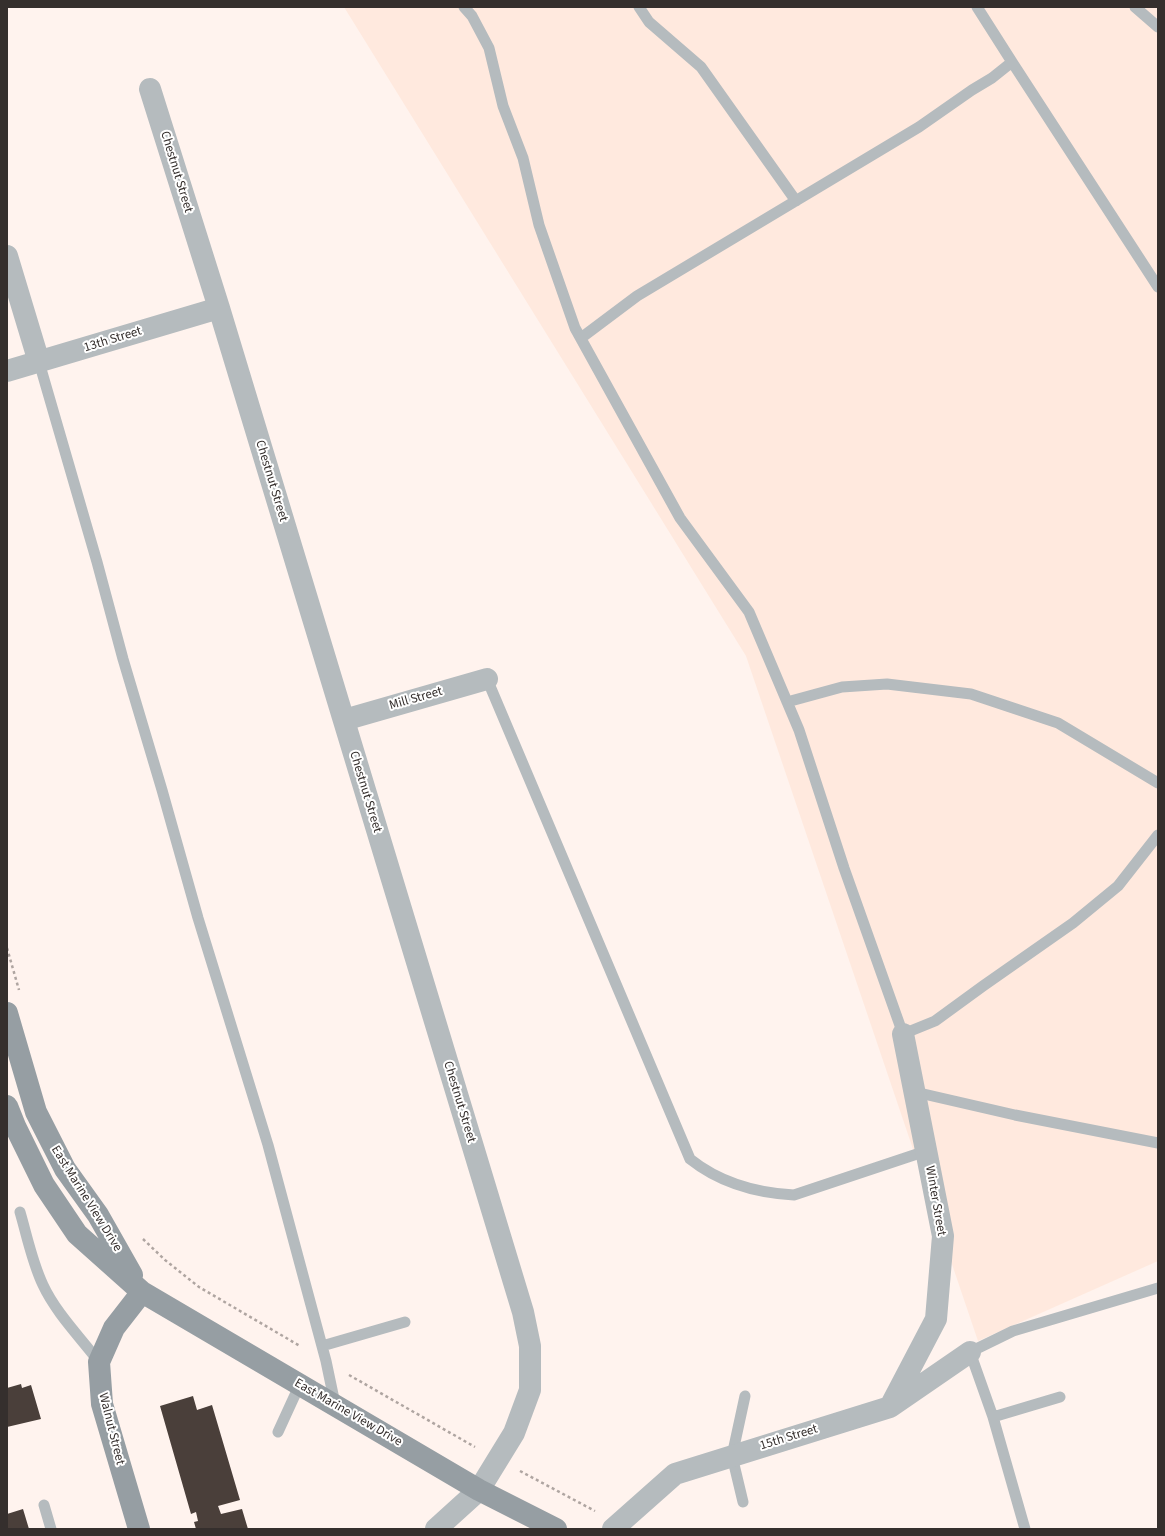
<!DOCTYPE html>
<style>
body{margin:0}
#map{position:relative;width:1165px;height:1536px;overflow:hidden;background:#fff3ee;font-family:"Source Sans 3",sans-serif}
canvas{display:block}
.frame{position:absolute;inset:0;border:8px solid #352f2d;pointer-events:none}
</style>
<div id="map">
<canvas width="1165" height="1536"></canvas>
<div class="frame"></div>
</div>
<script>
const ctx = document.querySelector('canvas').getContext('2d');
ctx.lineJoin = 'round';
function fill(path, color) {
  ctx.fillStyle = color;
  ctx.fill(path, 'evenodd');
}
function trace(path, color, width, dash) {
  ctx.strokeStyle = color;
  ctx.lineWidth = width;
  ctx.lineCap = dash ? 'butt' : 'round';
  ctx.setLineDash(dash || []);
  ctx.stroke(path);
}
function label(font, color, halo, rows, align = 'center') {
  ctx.font = font + ' "Source Sans 3",sans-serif';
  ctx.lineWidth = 4;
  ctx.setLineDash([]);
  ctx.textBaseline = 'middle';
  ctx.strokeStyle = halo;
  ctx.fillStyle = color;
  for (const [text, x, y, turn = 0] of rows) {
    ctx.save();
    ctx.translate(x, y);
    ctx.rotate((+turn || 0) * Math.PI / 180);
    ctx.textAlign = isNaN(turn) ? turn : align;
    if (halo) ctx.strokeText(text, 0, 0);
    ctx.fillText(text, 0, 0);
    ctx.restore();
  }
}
fill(new Path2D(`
 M344,7H1158V1261L978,1341L746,656Z`), '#ffe9de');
fill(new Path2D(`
 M21,1384L22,1388L31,1385L41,1419L7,1427V1388Z
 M193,1396L197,1410L212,1405L240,1500L218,1506L221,1514L242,1509L248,1529H196L194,1522L198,1521L196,1512L191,1514L160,1406Z
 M23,1509L29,1529H7V1514Z`), '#4a3f3a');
trace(new Path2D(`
 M7,948L19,990
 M143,1239L165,1260L199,1287L300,1346
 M349,1375L475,1447
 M520,1471L595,1511`), '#afa5a1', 2.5, [3, 3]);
trace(new Path2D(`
 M464,7L472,16L489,48L503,106L523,158L539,225L575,328L680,518L749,612L799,730L844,868L903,1034L935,1021L983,986L1073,923L1118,886L1158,835
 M639,7L649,22L701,67L796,201
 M977,7L1012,62
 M1135,7L1158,27
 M581,338L637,296L919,127L972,90L992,78L1012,62L1158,287
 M39,362L97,562L123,659L162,790L198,918L268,1145L326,1361L335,1404
 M487,679L690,1159C720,1183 757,1193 794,1195L926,1151
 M787,702L842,687L887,684L971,694L1058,723L1158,783
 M915,1092L1015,1115L1158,1143
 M20,1212C27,1236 32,1262 43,1285C56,1313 81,1338 99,1362
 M322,1346L405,1322
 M993,1417L1060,1397
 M278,1432L300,1384
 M743,1502L732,1456L745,1396
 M44,1505L51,1529
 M1025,1529L993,1417L970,1352L1013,1331L1158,1288`), '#b5bbbe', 11);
trace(new Path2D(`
 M150,89L219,308L523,1312L530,1346V1390L514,1433L479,1490L436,1529
 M7,256L39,362
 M7,371L219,308
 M344,720L487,679
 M892,1403L936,1319L943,1236L903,1034
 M613,1529L675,1474L890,1407L970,1352`), '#b5bbbe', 22);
trace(new Path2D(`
 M7,1013L36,1112L65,1169L98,1215L132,1275
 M7,1106L15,1126L44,1185L77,1234L142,1292L479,1490L556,1529
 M139,1529L102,1404L99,1362L114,1328L142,1292`), '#969ea3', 22);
label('13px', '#352f2d', '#fff', [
 ["Chestnut Street",176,172,73],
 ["13th Street",113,340,-17],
 ["Chestnut Street",271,481,73],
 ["Mill Street",416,699,-16],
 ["Chestnut Street",365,792,73],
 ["Chestnut Street",459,1102,73],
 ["East Marine View Drive",86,1199,58],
 ["Winter Street",935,1201,80],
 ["East Marine View Drive",348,1413,30],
 ["Walnut Street",111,1429,76],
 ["15th Street",789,1438,-17]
]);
</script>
